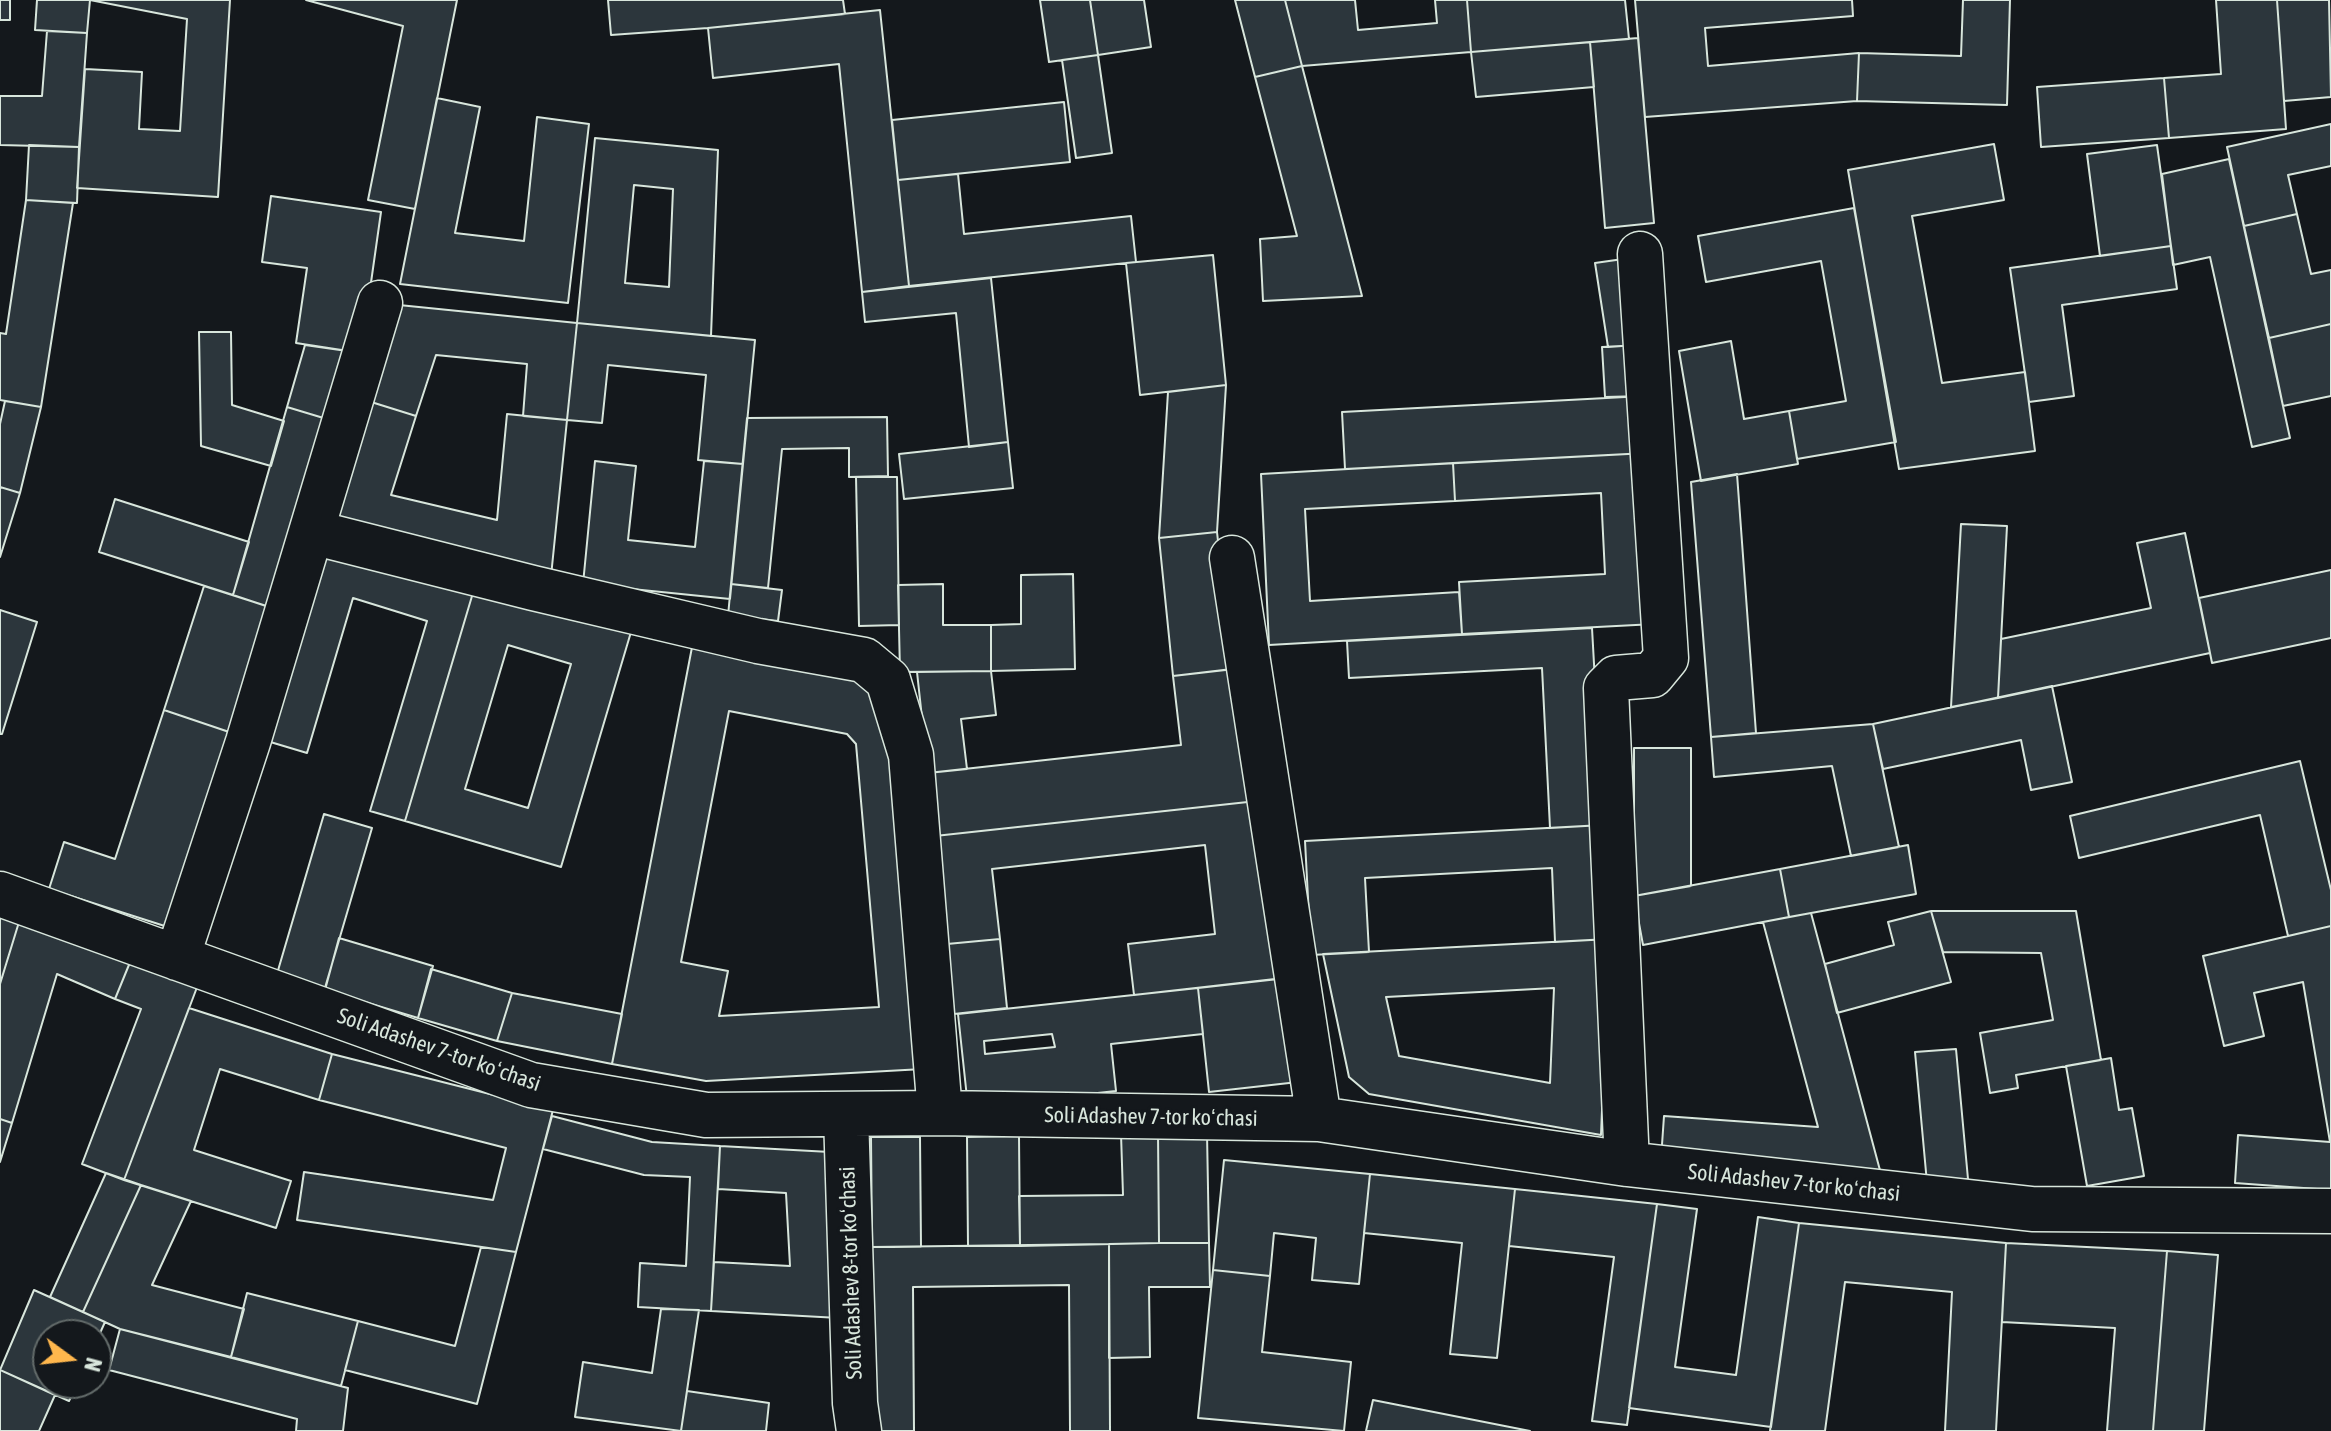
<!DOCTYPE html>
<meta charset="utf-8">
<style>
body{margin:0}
#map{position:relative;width:2331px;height:1431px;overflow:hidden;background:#14181c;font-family:"Asap Condensed",sans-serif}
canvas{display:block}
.north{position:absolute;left:32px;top:1319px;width:80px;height:80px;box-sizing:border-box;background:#14181c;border:2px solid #626a69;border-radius:50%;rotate:105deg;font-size:22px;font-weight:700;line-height:32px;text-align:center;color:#d8e6dc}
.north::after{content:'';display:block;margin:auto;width:28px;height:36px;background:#ffb74d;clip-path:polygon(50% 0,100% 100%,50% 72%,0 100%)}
</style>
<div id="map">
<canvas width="2331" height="1431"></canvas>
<div class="north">N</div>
</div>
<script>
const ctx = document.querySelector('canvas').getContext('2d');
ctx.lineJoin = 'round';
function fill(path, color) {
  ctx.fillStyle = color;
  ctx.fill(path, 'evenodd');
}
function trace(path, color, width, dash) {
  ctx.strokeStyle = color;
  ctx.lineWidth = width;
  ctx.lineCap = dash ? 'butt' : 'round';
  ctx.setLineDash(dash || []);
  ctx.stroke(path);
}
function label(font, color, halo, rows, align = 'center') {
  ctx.font = font + ' "Asap Condensed",sans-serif';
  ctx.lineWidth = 6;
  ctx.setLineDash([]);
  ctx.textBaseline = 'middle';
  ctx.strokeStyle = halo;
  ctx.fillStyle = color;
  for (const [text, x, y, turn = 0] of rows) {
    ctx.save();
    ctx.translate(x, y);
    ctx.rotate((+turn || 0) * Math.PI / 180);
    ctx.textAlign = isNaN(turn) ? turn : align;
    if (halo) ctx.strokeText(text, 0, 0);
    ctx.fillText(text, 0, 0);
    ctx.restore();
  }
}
const building = new Path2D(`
 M0,0H10V20H0Z
 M37,0H90L87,33L35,30Z
 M230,0L218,197L77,188L85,69L142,72L139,129L180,131L187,19L90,0Z
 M306,0H457L415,209L368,200L403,26Z
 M608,0H843L845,14L708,28L611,35Z
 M1040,0H1090L1098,55L1049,62Z
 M1090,0H1144L1151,47L1098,55Z
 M1235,0H1285L1302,66L1255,77Z
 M1285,0H1355L1358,30L1437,23L1435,0H1467L1471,52L1302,66Z
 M1467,0H1625L1629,39L1471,52Z
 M1635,0H1852L1853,16L1705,28L1708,66L1859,53L1857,101L1645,117Z
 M1963,0H2010L2007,105L1857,101L1859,53L1961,56Z
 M2216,0H2277L2286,129L2169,138L2164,78L2221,74Z
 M2277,0H2329L2331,97L2284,101Z
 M880,10L909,286L862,292L839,64L713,78L708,28Z
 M47,31L87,33L79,147L0,145V96H42Z
 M1638,38L1654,223L1605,228L1590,42Z
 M1590,42L1594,87L1476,97L1471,52Z
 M1098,55L1112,153L1076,158L1062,60Z
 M1302,66L1362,296L1263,301L1260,239L1297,236L1255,77Z
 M2164,78L2169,138L2041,147L2037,87Z
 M437,98L480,107L455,233L524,241L537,117L589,124L568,303L400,284Z
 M1064,102L1070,162L898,180L892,120Z
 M2331,124V166L2288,175L2297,214L2244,226L2227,147Z
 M595,138L718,150L711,336L577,323ZM634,185L673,189L669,287L625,283Z
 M1994,144L2004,200L1912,216L1942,383L2025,372L2035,451L1899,469L1848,170Z
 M29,145L79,147L77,203L26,200Z
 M2157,145L2171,246L2100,256L2087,154Z
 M2229,159L2290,438L2252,447L2210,257L2173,265L2162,174Z
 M958,174L964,234L1131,216L1136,262L909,286L898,180Z
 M271,196L381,212L361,353L296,343L307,268L262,262Z
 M26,200L73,203L41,407L0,400V333L6,334Z
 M1854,208L1896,442L1797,459L1789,411L1846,401L1821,261L1706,282L1698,236Z
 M2297,214L2311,274L2331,270V324L2269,338L2244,226Z
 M2171,246L2177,289L2062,305L2074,396L2029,402L2010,268Z
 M1213,255L1226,385L1140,395L1126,263Z
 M1623,259L1636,345L1608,347L1595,263Z
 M991,278L1008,442L969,447L956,313L865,322L862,292Z
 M399,305L577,323L567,420L523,416L527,364L436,355L416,416L368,401Z
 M577,323L755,340L743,464L698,460L706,375L608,365L602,423L567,420Z
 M2331,324V396L2283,406L2269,338Z
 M199,332H231L232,405L284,421L271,466L201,446Z
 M1731,341L1744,419L1789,411L1798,464L1701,481L1679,351Z
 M305,345L361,353L340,423L287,407Z
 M1640,345L1644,396L1605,397L1602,347Z
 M1226,385L1217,532L1159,538L1168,392Z
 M1644,396L1647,453L1345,469L1342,412Z
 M5,401L41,407L20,493L0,487V424Z
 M368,401L416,416L391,495L497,520L507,414L567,420L550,586L327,529Z
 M287,407L340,423L287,613L233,595Z
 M887,417L888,476L849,477V448L782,449L768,588L731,584L747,418Z
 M1008,442L1013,488L904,499L899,454Z
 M1647,453L1655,624L1462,634L1459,582L1605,574L1601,493L1455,501L1453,463Z
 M595,461L636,466L628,540L695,547L704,461L743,464L730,599L583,584Z
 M1453,463L1455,501L1305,509L1310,601L1459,592L1462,634L1269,645L1261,474Z
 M1737,474L1756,733L1711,737L1691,482Z
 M856,477H897L899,625L859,626Z
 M0,487L20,493L0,557Z
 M115,499L249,542L233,595L99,552Z
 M1961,524L2007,526L1998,698L1951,707Z
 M1217,532L1232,669L1173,676L1159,538Z
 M2185,533L2210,653L1998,698L2001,639L2151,608L2137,543Z
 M327,541L475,586L405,821L370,811L427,621L353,598L307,753L267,741Z
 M2331,570V638L2212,663L2199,598Z
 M1073,574L1075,669L991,671V625L1021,624V575Z
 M731,584L782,590L778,621L728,616Z
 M943,584V625H991V671L900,672L898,585Z
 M204,586L279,610L238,735L164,710Z
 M475,586L631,632L561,867L405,821ZM508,645L571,664L528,808L465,789Z
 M0,610L37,622L2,734H0Z
 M1592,628L1603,825L1550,828L1542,668L1349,678L1347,641Z
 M693,642L859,674L892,713L923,1069L706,1081L612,1064ZM729,711L847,734L856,744L879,1007L719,1016L728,971L681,962Z
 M1243,668L1257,801L935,836L928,773L1181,745L1173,676Z
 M991,671L996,715L961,719L967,769L928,773L917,672Z
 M2052,686L2072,782L2031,790L2021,740L1883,769L1873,724Z
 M164,710L238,735L174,929L49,889L64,842L115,859Z
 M1873,724L1899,847L1851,856L1832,766L1714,777L1711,737Z
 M1634,748H1691V886L1634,896Z
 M2300,761L2331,890V926L2288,936L2260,815L2079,858L2070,816Z
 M1257,801L1275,979L1134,995L1128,944L1215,934L1205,845L992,869L1000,939L947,944L935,836Z
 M324,814L372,828L322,998L274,984Z
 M1603,825L1609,939L1555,942L1552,868L1365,878L1369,952L1311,955L1305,841Z
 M1908,845L1916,894L1789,917L1780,869Z
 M1780,869L1789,917L1643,945L1634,896Z
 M0,902L23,909L0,984Z
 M23,909L133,955L115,999L57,974L12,1123L0,1119V984Z
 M1931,911H2076L2101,1060L2016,1075L2018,1088L1990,1093L1980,1033L2053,1020L2041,953L1943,952Z
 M1931,911L1951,982L1837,1013L1825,964L1894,945L1888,922Z
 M1811,913L1881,1174L1661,1159L1664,1116L1818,1127L1763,922Z
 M2331,926V1190L2235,1183L2238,1135L2330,1142L2303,982L2254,993L2264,1036L2224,1046L2203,956Z
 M339,938L433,966L418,1018L325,990Z
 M1000,939L1007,1008L954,1014L947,944Z
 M1609,939L1601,1135L1369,1094L1349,1077L1323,954ZM1554,988L1550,1083L1399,1056L1386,997Z
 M133,955L199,982L124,1180L82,1164L141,1009L115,999Z
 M431,969L512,993L497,1041L418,1018Z
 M1296,977L1307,1081L1209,1092L1198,988Z
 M1198,988L1203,1034L1111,1044L1116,1091L968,1107L958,1014ZM1052,1034L1055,1047L985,1054L984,1041Z
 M512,993L622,1014L612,1064L497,1041Z
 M189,1008L332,1054L319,1100L220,1069L194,1150L291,1181L276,1228L124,1180Z
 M1956,1049L1968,1179L1927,1183L1915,1052Z
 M332,1054L553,1110L516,1252L297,1220L304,1172L493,1200L506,1148L319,1100Z
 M2111,1058L2119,1110L2132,1108L2144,1176L2087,1186L2066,1066Z
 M552,1116L652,1142L720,1146L711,1311L638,1307L640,1263L686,1266L690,1177L644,1175L543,1149Z
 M0,1119L12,1123L0,1162Z
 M1207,1133L1209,1243H1159L1158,1134Z
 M1121,1134H1158L1159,1243L1020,1246L1019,1196L1123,1195Z
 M1019,1136L1020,1246H968L967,1137Z
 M871,1137H920L921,1247H872Z
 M720,1146L830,1152L839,1318L711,1311L714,1262L790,1266L786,1193L718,1189Z
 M1224,1160L1370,1174L1359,1284L1312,1280L1316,1238L1274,1233L1270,1276L1213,1270Z
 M106,1173L141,1185L83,1312L50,1297Z
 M1370,1174L1515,1189L1497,1358L1450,1354L1462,1243L1364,1233Z
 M141,1185L191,1201L152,1285L244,1309L231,1357L120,1329L83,1312Z
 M1515,1189L1657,1204L1627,1425L1592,1421L1614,1257L1509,1246Z
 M1657,1204L1697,1209L1675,1367L1736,1375L1758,1217L1799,1223L1771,1427L1629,1408Z
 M1799,1223L2006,1243L1996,1431H1945L1952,1292L1845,1282L1825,1431H1770Z
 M1159,1243H1209L1210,1287H1149L1150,1357L1109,1358V1244Z
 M2006,1243L2167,1251L2153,1431H2107L2115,1328L2002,1322Z
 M1109,1244L1110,1431H1070L1069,1285L913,1287L914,1431H874L872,1247Z
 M481,1247L516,1252L477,1404L345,1370L358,1321L455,1346Z
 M2167,1251L2218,1255L2204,1431H2153Z
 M1213,1270L1270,1276L1262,1352L1351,1362L1344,1431L1198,1418Z
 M34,1290L105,1322L96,1342V1335H48V1383H77L69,1401L0,1370Z
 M247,1293L358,1321L341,1386L231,1357Z
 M661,1309L699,1310L681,1431L575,1417L583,1362L652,1373Z
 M120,1329L348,1388L343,1431H296L297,1419L109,1370Z
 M0,1370L55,1395L39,1431H0Z
 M687,1391L769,1403L766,1431H681Z
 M1373,1400L1530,1431H1366Z`);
fill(building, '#2c363c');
trace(building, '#d8e6dc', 2);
const minor = new Path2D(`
 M312,532L533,588L758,641L864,660L888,680L911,755L940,1113
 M1232,558L1319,1119
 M0,894L531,1085L706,1115L940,1113L1319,1119L1627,1164L2032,1209L2331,1211
 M177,958L248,742L380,303
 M846,1115L855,1403L859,1431
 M1627,1164L1606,688L1616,678L1652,675L1666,658L1640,254`);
trace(minor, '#d8e6dc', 47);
trace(minor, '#14181c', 44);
label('22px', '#d8e6dc', '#14181c', [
 ["Soli Adashev 7-tor koʻchasi",439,1050,19],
 ["Soli Adashev 7-tor koʻchasi",1151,1117,1],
 ["Soli Adashev 7-tor koʻchasi",1794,1183,6],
 ["Soli Adashev 8-tor koʻchasi",851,1273,-92]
]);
</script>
